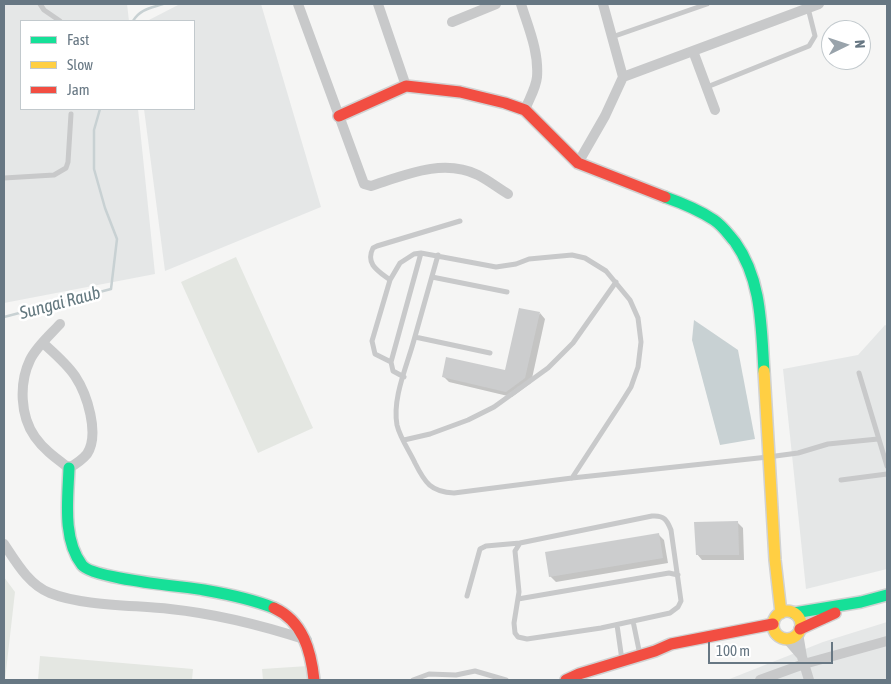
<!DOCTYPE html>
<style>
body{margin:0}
#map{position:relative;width:891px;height:684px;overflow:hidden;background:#f5f5f4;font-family:"Asap Condensed",sans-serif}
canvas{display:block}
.frame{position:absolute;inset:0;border:5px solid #677783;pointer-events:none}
.legend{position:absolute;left:20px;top:20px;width:175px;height:90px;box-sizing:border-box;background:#fff;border:1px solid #c2c9cd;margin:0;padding:6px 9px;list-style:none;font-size:15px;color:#677783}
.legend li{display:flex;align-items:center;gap:10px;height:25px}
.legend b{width:25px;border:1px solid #c2c9cd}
.north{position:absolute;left:821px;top:20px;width:50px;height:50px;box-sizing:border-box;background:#fff;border:1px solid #c2c9cd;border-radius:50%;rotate:86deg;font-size:14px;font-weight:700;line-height:20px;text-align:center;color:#677783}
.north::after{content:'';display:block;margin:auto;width:18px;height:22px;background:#99a3ab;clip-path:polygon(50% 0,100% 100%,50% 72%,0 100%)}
.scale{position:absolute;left:708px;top:642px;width:125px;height:22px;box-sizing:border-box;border:2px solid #677783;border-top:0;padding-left:6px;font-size:15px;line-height:18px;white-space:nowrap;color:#677783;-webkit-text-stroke:4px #fff;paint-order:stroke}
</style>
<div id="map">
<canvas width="891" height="684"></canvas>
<div class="frame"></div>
<ul class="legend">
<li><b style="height:6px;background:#16e098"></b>Fast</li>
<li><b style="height:6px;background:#ffcf43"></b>Slow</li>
<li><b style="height:6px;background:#f24e42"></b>Jam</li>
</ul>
<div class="north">N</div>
<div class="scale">100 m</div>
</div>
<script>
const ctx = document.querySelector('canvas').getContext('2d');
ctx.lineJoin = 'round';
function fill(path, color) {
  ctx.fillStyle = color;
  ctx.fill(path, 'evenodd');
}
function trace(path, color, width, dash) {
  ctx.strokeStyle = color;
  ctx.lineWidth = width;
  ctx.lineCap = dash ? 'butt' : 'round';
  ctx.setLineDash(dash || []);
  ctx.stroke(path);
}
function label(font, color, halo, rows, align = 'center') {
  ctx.font = font + ' "Asap Condensed",sans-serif';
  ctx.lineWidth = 5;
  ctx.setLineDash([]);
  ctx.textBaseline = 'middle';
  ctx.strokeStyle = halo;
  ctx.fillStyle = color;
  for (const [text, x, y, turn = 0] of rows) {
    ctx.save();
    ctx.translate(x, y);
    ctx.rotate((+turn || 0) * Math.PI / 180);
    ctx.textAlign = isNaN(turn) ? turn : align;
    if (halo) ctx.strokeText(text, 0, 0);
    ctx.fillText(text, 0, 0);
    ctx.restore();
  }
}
fill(new Path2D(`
 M4,4H127L129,21H21V109H138L155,274L4,303Z
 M180,4H261L321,207L165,271L144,109H194V21H147Z
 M885,325L887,326V569L806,589L783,369L858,355Z
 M887,622V680H727L823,642Z`), '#e5e7e7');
fill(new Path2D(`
 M236,257L313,428L258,453L181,282Z
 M4,577L15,592L5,680H4Z
 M40,656L193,669L192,680H38Z
 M308,666L310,680H263L262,669Z`), '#e4e7e2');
fill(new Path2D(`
 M694,320L738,350L755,439L720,445L692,340Z`), '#c8d1d3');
fill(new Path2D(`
 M540,313L545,319L531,383L512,397L449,382L443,376L506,372Z
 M737,522L743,528L744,560H702L697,554Z
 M658,534L664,540L668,563L556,582L550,576Z`), '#0003');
trace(new Path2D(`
 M133,21C140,9 151,8 163,4
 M4,317L111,289L117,239L105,208L94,169V130L100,109`), '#c8d1d3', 2.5);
fill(new Path2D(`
 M519,308L540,312L525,378L506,392L442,377L446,357L505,370Z
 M738,521L739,555H696L694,522Z
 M659,533L663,558L549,577L545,552Z`), '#cccdce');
const fast = new Path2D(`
 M665,197C682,203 699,210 714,220C723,226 728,234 735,242C762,280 761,326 764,371
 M69,468C68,498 62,539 82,565C93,579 181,586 204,590C227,594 252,599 274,608
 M794,613L861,602L887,595`);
const slow = new Path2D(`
 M764,371L775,560L781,613
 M773 625a14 14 0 1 1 28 0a14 14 0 1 1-28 0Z`);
const jam = new Path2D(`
 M339,116L406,86L460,92L505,103L525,110L578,163L665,197
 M274,608C303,621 311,651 314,680
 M800,629L835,613
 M566,680L579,674L655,651L671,644L773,624`);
trace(fast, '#d1d2d2', 14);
trace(slow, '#d1d2d2', 14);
trace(jam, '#d1d2d2', 14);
trace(new Path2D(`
 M40,4L44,10L60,21
 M612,37L707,4
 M707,87L809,46L815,36L808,8
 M4,178L54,175L66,168L68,162L71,114
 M438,255C430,284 422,312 414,340C407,366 392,398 397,425C400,438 410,452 415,463C425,483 431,492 454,493L572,478L768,457L798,453L828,444L878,439
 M432,277L507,292
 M390,280C378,271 365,264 373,248L377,246L460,221
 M415,337L490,353
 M391,362L375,354L372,341L390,280L400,263L414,254L421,253L496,267L516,264L529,259L572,255L585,258L606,271L630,300L638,318L641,342L638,367L631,387L621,403L572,478
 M859,373L887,466
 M404,377L393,371L391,362L421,253
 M404,440L430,434L468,420L494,407L548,368L573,343L616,282
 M841,480L887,474
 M652,516C664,515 667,520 671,530L681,601L678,607L670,613L601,628L527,639L518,637L515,633L514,623L519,592L515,551L520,543Z
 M467,596L480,549L486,546L520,543
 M518,599L669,573L678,575
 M633,621L640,655
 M617,625L622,660
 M413,680L429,674L456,675L475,671L506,680`), '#c8c9ca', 5);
trace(new Path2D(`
 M298,4L364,184L371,186C405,175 443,158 478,175C488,180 498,188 508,194
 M378,4L406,86
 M521,4C528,27 539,51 537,77C536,88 529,99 525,110
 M452,22L496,4
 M693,51L715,110
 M623,77L819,4
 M578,163L605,116L623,77L603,4
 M43,343C54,353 67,364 75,376C87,394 100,434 87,454C82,460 76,464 69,468C57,459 44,450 35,437C20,416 19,383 30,360C36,347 50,335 60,324
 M4,544C16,562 29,585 50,593C82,606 135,605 170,609C218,614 261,625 307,640
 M798,633L802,657L809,680
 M787,639L800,654
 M760,680L804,664L887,641`), '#c8c9ca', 10);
trace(fast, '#16e098', 11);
trace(slow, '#ffcf43', 11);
trace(jam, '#f24e42', 11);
label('italic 18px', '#63787f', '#fff', [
 ["Sungai Raub",60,303,-15]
]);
</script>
